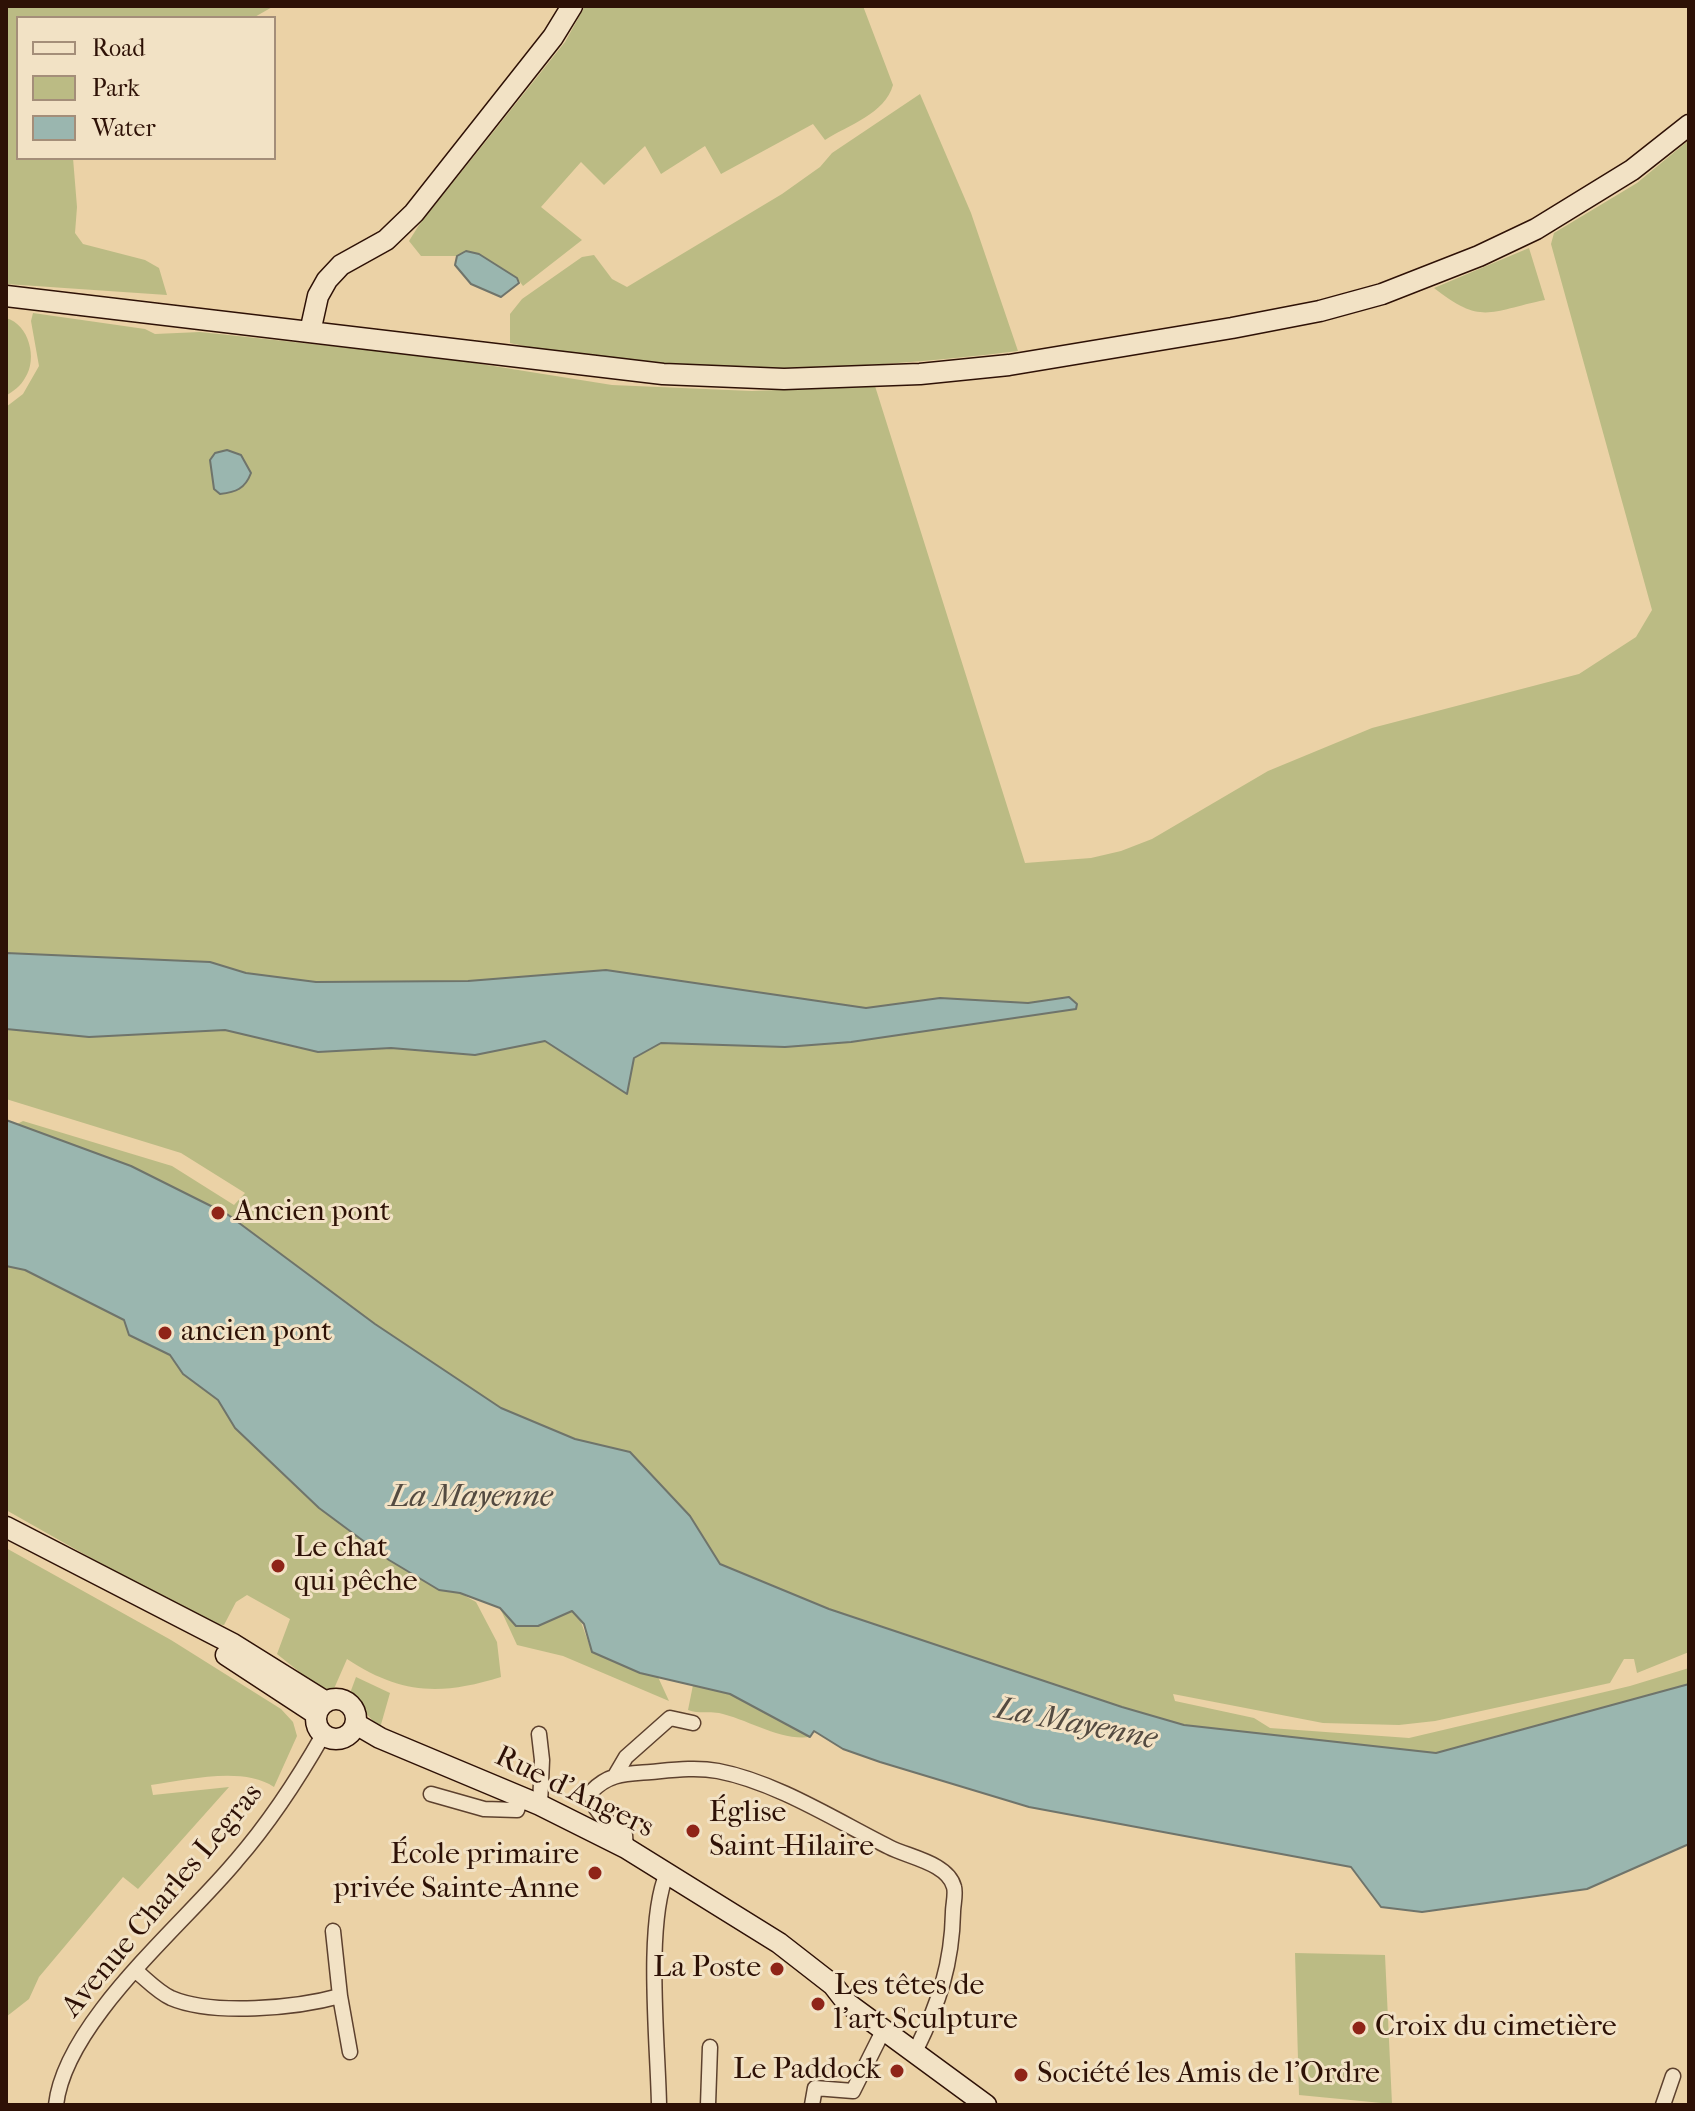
<!DOCTYPE html>
<meta charset="utf-8">
<style>
body{margin:0}
#map{position:relative;width:1695px;height:2111px;overflow:hidden;background:#ebd2a6;font-family:"IM FELL French Canon",serif}
canvas{display:block}
.frame{position:absolute;inset:0;border:8px solid #2e1106;pointer-events:none}
.legend{position:absolute;left:16px;top:16px;width:260px;height:144px;box-sizing:border-box;background:#f2e2c5;border:2px solid #a48e79;margin:0;padding:10px 14px;list-style:none;font-size:24px;color:#2e1106}
.legend li{display:flex;align-items:center;gap:16px;height:40px}
.legend b{width:40px;border:2px solid #a48e79}
</style>
<div id="map">
<canvas width="1695" height="2111"></canvas>
<div class="frame"></div>
<ul class="legend">
<li><b style="height:10px;background:#f2e2c5"></b>Road</li>
<li><b style="height:22px;background:#bbbb84"></b>Park</li>
<li><b style="height:22px;background:#9ab6af"></b>Water</li>
</ul>
</div>
<script>
const ctx = document.querySelector('canvas').getContext('2d');
ctx.lineJoin = 'round';
function fill(path, color) {
  ctx.fillStyle = color;
  ctx.fill(path, 'evenodd');
}
function trace(path, color, width, dash) {
  ctx.strokeStyle = color;
  ctx.lineWidth = width;
  ctx.lineCap = dash ? 'butt' : 'round';
  ctx.setLineDash(dash || []);
  ctx.stroke(path);
}
function label(font, color, halo, rows, align = 'center') {
  ctx.font = font + ' "IM FELL French Canon",serif';
  ctx.lineWidth = 6;
  ctx.setLineDash([]);
  ctx.textBaseline = 'middle';
  ctx.strokeStyle = halo;
  ctx.fillStyle = color;
  for (const [text, x, y, turn = 0] of rows) {
    ctx.save();
    ctx.translate(x, y);
    ctx.rotate((+turn || 0) * Math.PI / 180);
    ctx.textAlign = isNaN(turn) ? turn : align;
    if (halo) ctx.strokeText(text, 0, 0);
    ctx.fillText(text, 0, 0);
    ctx.restore();
  }
}
fill(new Path2D(`
 M6,6H274L253,18H18V158H73L77,207L75,233L83,244L145,260L159,268L167,295L6,284Z
 M585,6H863L893,85C885,114 848,125 825,140L813,124L721,174L705,146L661,174L645,146L604,185L581,162L541,207L582,240L523,286L517,278L466,251L457,256H421L409,241L419,225L565,42Z
 M920,94L971,213L1018,351C854,371 672,380 510,343V314L522,299L582,257L594,255L612,279L627,287L782,194L820,167L832,153Z
 M1689,140V1652L1637,1673L1634,1659H1624L1610,1683L1435,1721L1399,1725L1323,1723L1173,1694L1175,1701L1254,1718L1270,1728L1409,1738L1630,1686L1689,1668V1684L1436,1753L1184,1725L1122,1707L830,1609L720,1564L690,1516L630,1452L575,1439L501,1408L131,1166L17,1124L23,1121L172,1166L234,1205L245,1193L181,1153L6,1099V1029L89,1037L225,1030L318,1052L545,1041L627,1093L634,1057L661,1043L851,1042L980,1021L1069,998L1028,1003L940,998L866,1008L606,970L468,981L316,982L246,973L210,962L6,953V407L23,394L39,366L31,321L33,313L145,329L155,334L200,332L443,358L612,385L752,391L875,386L1025,863L1091,858L1121,851L1152,839L1268,771L1372,728L1579,674L1636,637L1652,610L1551,244L1554,233L1637,183Z
 M1529,248L1545,300C1490,311 1482,326 1434,288Z
 M6,318C29,324 38,359 25,378C21,386 13,391 6,396Z
 M6,1266L24,1270L124,1320L129,1335L170,1355L183,1374L218,1400L235,1428L319,1508L389,1560L439,1590L460,1593L476,1602L497,1642L501,1677C440,1696 400,1694 347,1659L333,1691L317,1686L277,1654L290,1619L247,1595L236,1602L224,1625L206,1623L6,1510Z
 M6,1548L171,1640L281,1709L293,1722L297,1736L274,1787C243,1766 187,1780 151,1785L153,1795L229,1787L138,1889L123,1877L39,1977L29,1999L6,2017Z
 M500,1608L538,1626L572,1611L578,1614L592,1652L658,1677L669,1701L563,1656L517,1645Z
 M356,1677L390,1693L380,1728L349,1696Z
 M693,1685L730,1694L810,1737C780,1741 747,1719 719,1713C708,1711 699,1714 688,1710Z
 M1295,1953L1385,1955L1392,2104L1299,2095Z`), '#bbbb84');
const water = new Path2D(`
 M466,251L479,254L517,278L519,283L501,297L471,284L455,265L457,256Z
 M227,450L241,455L251,473C245,489 236,492 220,494L214,489L210,460L215,453Z
 M6,953L210,962L246,973L316,982L468,981L606,970L866,1008L940,998L1028,1003L1069,997L1077,1004L1076,1009L851,1042L785,1047L661,1043L634,1058L627,1094L545,1041L475,1055L391,1048L318,1052L225,1030L89,1037L6,1029Z
 M6,1120L131,1166L227,1214L375,1324L501,1408L575,1439L630,1452L690,1516L720,1564L829,1609L1122,1707L1184,1725L1436,1753L1689,1684V1844L1587,1889L1422,1912L1381,1907L1351,1867L1029,1807L880,1762L843,1749L814,1731L810,1737L730,1694L640,1673L592,1652L584,1624L572,1611L538,1626H516L500,1608L460,1593L439,1590L389,1560L319,1508L235,1428L218,1400L183,1374L170,1355L129,1335L124,1320L25,1270L6,1266Z`);
fill(water, '#9ab6af');
trace(water, '#6f746b', 2);
const street = new Path2D(`
 M539,1734L542,1760L540,1805
 M616,1774L626,1757L670,1718L693,1723
 M431,1794L484,1809L517,1810L521,1798
 M626,1848L625,1835C610,1823 592,1813 591,1792C609,1773 626,1774 651,1772C673,1770 696,1767 718,1771C776,1782 837,1821 889,1847C908,1857 948,1863 954,1887C956,1894 953,1905 953,1912C952,1964 939,2003 916,2050
 M136,1971C147,1980 158,1992 171,1998C213,2016 297,2008 340,1996L333,1931
 M340,1996L350,2052
 M56,2105C65,2022 183,1925 236,1861C269,1823 298,1779 323,1735
 M659,2105C658,2046 645,1924 667,1873
 M708,2105L710,2047
 M812,2105L815,2088L853,2091L884,2029
 M1663,2105L1673,2076`);
const secondary = new Path2D(`
 M6,296L663,374L784,379L920,374L1009,365L1232,328L1320,311L1382,294L1479,256L1536,229L1632,170L1689,125
 M310,332L318,296L327,280L341,265L386,240L414,213L553,37L572,6
 M6,1527L233,1644L326,1702
 M226,1655L316,1714
 M316 1719a20 20 0 1 1 40 0a20 20 0 1 1-40 0Z
 M356,1724L380,1738L540,1805L626,1848L779,1943L833,1985L847,2003L986,2105`);
trace(street, '#5d412e', 17);
trace(secondary, '#2e1106', 23);
trace(street, '#f2e2c5', 14);
trace(secondary, '#f2e2c5', 20);
for (const [x, y, r, color] of [
 [218,1213,8,"#8f2418"],
 [165,1333,8,"#8f2418"],
 [278,1566,8,"#8f2418"],
 [693,1831,8,"#8f2418"],
 [595,1873,8,"#8f2418"],
 [777,1969,8,"#8f2418"],
 [818,2004,8,"#8f2418"],
 [1359,2028,8,"#8f2418"],
 [897,2071,8,"#8f2418"],
 [1021,2075,8,"#8f2418"]
]) {
  const dot = new Path2D();
  dot.arc(x, y, r, 0, 2 * Math.PI);
  ctx.fillStyle = color;
  ctx.fill(dot);
  trace(dot, '#f2e2c5', 3);
}
label('30px', '#2e1106', '#f2e2c5', [
 ["Ancien pont",234,1213],
 ["ancien pont",181,1333],
 ["Le chat",294,1549],
 ["qui pêche",294,1583],
 ["Église",709,1814],
 ["Saint-Hilaire",709,1848],
 ["École primaire",579,1856,"right"],
 ["privée Sainte-Anne",579,1890,"right"],
 ["La Poste",761,1969,"right"],
 ["Les têtes de",834,1987],
 ["l'art Sculpture",834,2021],
 ["Croix du cimetière",1375,2028],
 ["Le Paddock",881,2071,"right"],
 ["Société les Amis de l'Ordre",1037,2075]
], 'left');
label('30px', '#2e1106', '#f2e2c5', [
 ["Rue d'Angers",574,1793,26],
 ["Avenue Charles Legras",163,1901,-50]
]);
label('italic 32px', '#544b41', '#f2e2c5', [
 ["La Mayenne",471,1498],
 ["La Mayenne",1076,1725,11]
]);
</script>
